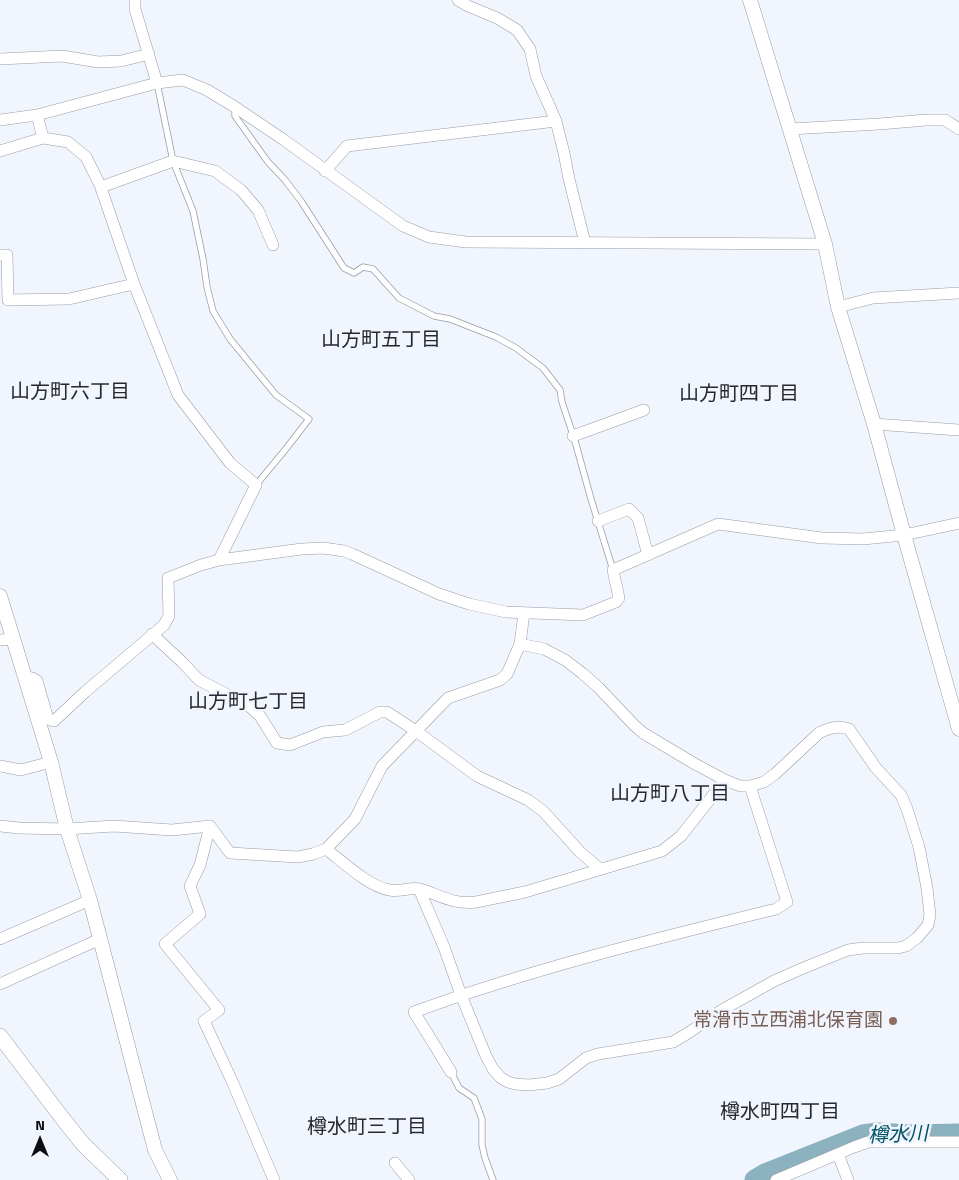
<!DOCTYPE html>
<meta charset="utf-8">
<style>
body{margin:0}
#map{position:relative;width:959px;height:1180px;overflow:hidden;background:#f1f5fd;font-family:"Titillium Web",sans-serif}
canvas{display:block}
.north{position:absolute;left:15px;top:1115px;width:50px;height:50px;-webkit-text-stroke:4px #f1f5fd;paint-order:stroke;rotate:0deg;font-size:14px;font-weight:700;line-height:20px;text-align:center;color:#0d0e11}
.north::after{content:'';display:block;margin:auto;width:18px;height:22px;background:#0d0e11;clip-path:polygon(50% 0,100% 100%,50% 72%,0 100%)}
</style>
<div id="map">
<canvas width="959" height="1180"></canvas>
<div class="north">N</div>
</div>
<script>
const ctx = document.querySelector('canvas').getContext('2d');
ctx.lineJoin = 'round';
function trace(path, color, width, dash) {
  ctx.strokeStyle = color;
  ctx.lineWidth = width;
  ctx.lineCap = dash ? 'butt' : 'round';
  ctx.setLineDash(dash || []);
  ctx.stroke(path);
}
function label(font, color, halo, rows, align = 'center') {
  ctx.font = font + ' "Titillium Web","Noto Sans JP",sans-serif';
  ctx.lineWidth = 5;
  ctx.setLineDash([]);
  ctx.textBaseline = 'middle';
  ctx.strokeStyle = halo;
  ctx.fillStyle = color;
  for (const [text, x, y, turn = 0] of rows) {
    ctx.save();
    ctx.translate(x, y);
    ctx.rotate((+turn || 0) * Math.PI / 180);
    ctx.textAlign = isNaN(turn) ? turn : align;
    if (halo) ctx.strokeText(text, 0, 0);
    ctx.fillText(text, 0, 0);
    ctx.restore();
  }
}
trace(new Path2D(`
 M755,1180L765,1174L863,1135L877,1133L910,1135L959,1134`), '#8db2bf', 21);
const service = new Path2D(`
 M157,83L173,161L193,211L203,259L207,287L213,311L230,339L276,395L309,419L285,450L256,485
 M235,107V116L268,162L285,180L301,201L344,268L354,273L363,267L373,269L399,298L434,316L450,319L496,337L516,348L543,368L560,390L562,402L575,441L591,499L613,570
 M451,1072L459,1088L474,1098L482,1119V1145L485,1158L493,1180`);
const minor = new Path2D(`
 M135,0V9L157,83
 M458,0L468,6L497,18L517,30L530,49L536,76L556,121L564,153L569,179L585,243
 M0,59L62,56L98,62L121,61L149,54
 M37,115L43,138
 M0,120L37,115L157,83L183,80L207,90L235,107L284,140L403,226L429,237L466,242L825,244
 M790,129L879,124L926,120H945L959,129
 M0,151L43,138L68,142L86,157L100,185L134,284L178,395L230,463L256,485L219,560
 M325,171L347,146L556,121
 M101,187L173,161L215,171L241,190L258,210L273,245
 M0,255H7L8,300L69,299L134,284
 M838,307L873,298L959,293
 M874,424L959,430
 M573,436L644,410
 M598,521L629,509L638,518L648,555
 M152,634L182,662L199,680L249,706L260,716L277,743L290,745L323,732L345,730L380,712H387L416,731L477,776L528,800L543,811L580,852L600,869
 M0,640L13,639
 M25,677L32,678L37,681L48,719L54,721L85,692L164,625L169,616L168,578L201,565L219,560L302,549L323,548L344,551L352,554L439,594L469,604L506,612L583,615L616,602L619,598L613,570L718,524L822,538L863,539L904,535L959,523
 M0,766L21,770L51,762
 M0,826L19,828L67,829L114,826L172,830L210,826
 M210,826L230,853L298,857L313,854L326,849L355,819L382,766L448,698L500,680L507,674L520,644L524,613
 M210,826L200,865L190,886L200,914L165,944L219,1010L204,1021L232,1081L274,1180
 M326,849C343,862 369,887 390,890C400,892 411,887 420,889C440,895 453,905 476,902L525,892L662,851L681,836L725,780
 M419,889L444,947L461,995L486,1056L493,1069L501,1078L508,1082L515,1084L529,1085L547,1083L559,1079L586,1058L598,1054L673,1042L688,1033L722,1010L774,981L801,969L848,950L863,948H898L906,946L917,938L928,925L930,915L927,888L919,847L907,809L901,795L876,768L849,729C838,725 829,728 819,733L775,774L764,782L750,786H740L725,780L695,764L643,733L634,725L598,687L582,673L565,660L544,649L520,644
 M0,939L90,900
 M0,984L100,939
 M451,1072L414,1012C531,969 654,939 776,909L787,902L750,786
 M838,1154L848,1180
 M395,1163L409,1180
 M776,1180L854,1147L868,1142H959`);
const tertiary = new Path2D(`
 M750,0L825,244L838,307L874,424L904,535L959,729
 M0,596L51,762L67,829L90,900L155,1150L170,1180`);
const secondary = new Path2D(`
 M0,1036L63,1119L83,1144L120,1180`);
trace(service, '#989ca3', 7);
trace(minor, '#989ca3', 12);
trace(tertiary, '#989ca3', 15);
trace(secondary, '#989ca3', 16);
trace(service, '#fff', 5.5);
trace(minor, '#fff', 11);
trace(tertiary, '#fff', 14);
trace(secondary, '#fff', 15);
for (const [x, y, r, color] of [
 [893,1021,5,"#8d6e63"]
]) {
  const dot = new Path2D();
  dot.arc(x, y, r, 0, 2 * Math.PI);
  ctx.fillStyle = color;
  ctx.fill(dot);
  trace(dot, '#f1f5fd', 2);
}
label('19px', '#785e54', '#f1f5fd', [
 ["常滑市立西浦北保育園",883,1021]
], 'right');
label('20px', '#262a2f', '#f1f5fd', [
 ["山方町五丁目",381,341],
 ["山方町六丁目",70,393],
 ["山方町四丁目",739,395],
 ["山方町七丁目",248,703],
 ["山方町八丁目",670,795],
 ["樽水町四丁目",780,1113],
 ["樽水町三丁目",367,1128]
]);
label('italic 20px', '#005265', '#f1f5fd', [
 ["樽水川",898,1136,-2]
]);
</script>
